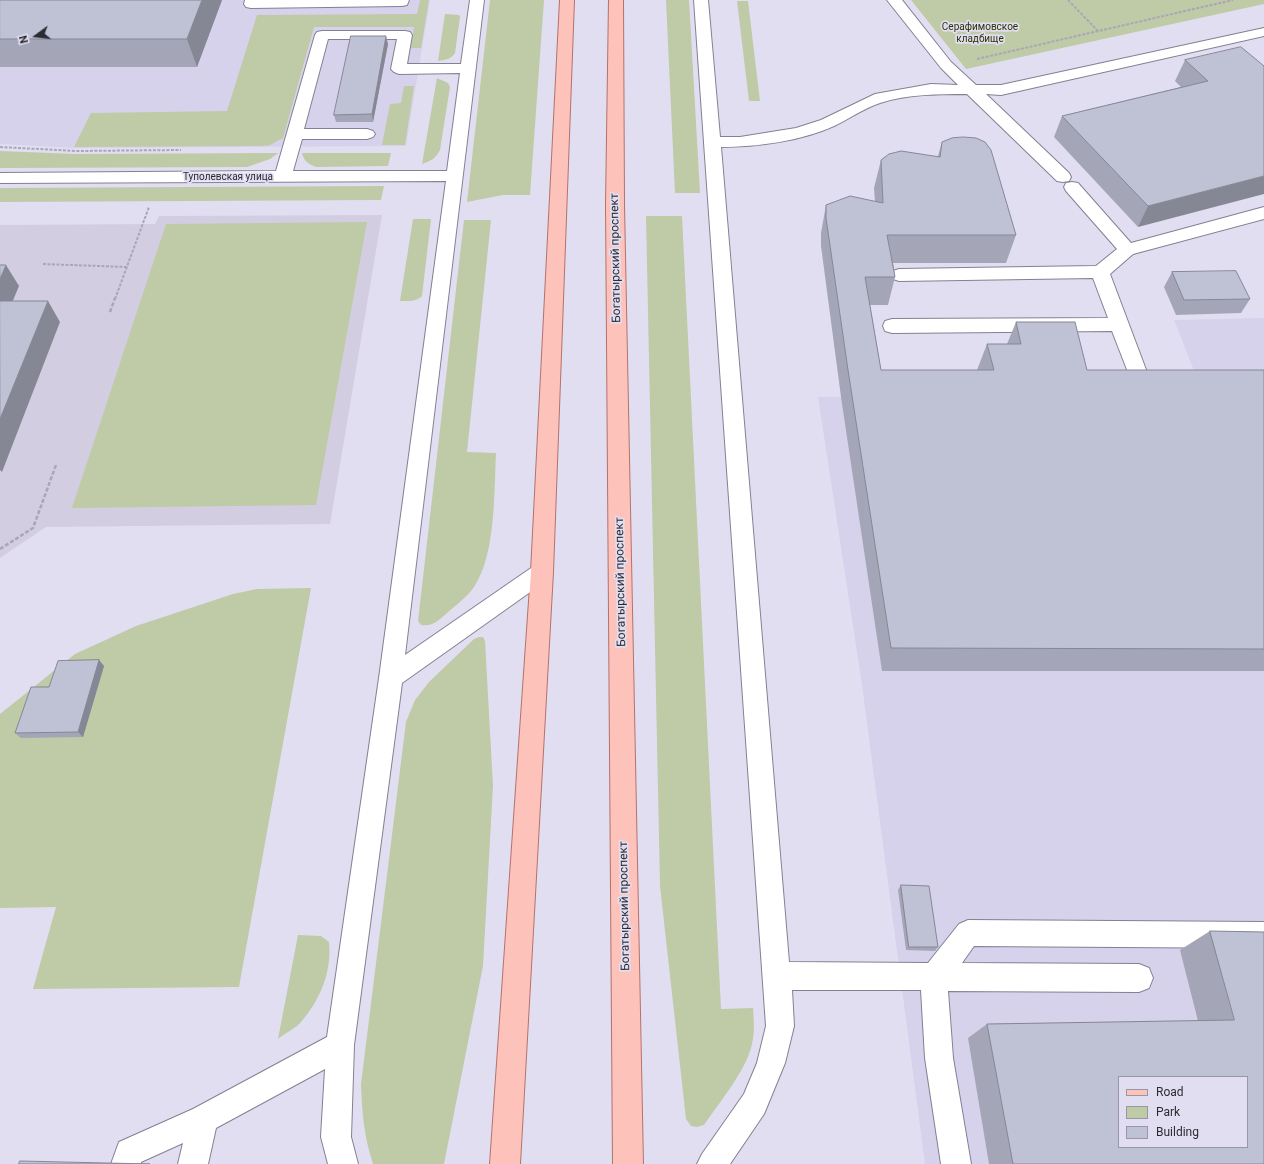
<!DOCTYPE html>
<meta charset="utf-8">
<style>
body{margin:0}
#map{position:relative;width:1264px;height:1164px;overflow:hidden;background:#e2def2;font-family:Roboto,sans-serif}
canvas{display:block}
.legend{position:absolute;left:1118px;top:1076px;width:130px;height:72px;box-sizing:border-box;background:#e2def2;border:1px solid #9996a5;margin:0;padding:5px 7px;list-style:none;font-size:12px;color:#2c2b32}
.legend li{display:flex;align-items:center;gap:8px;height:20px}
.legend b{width:20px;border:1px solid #9996a5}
.north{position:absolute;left:16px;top:16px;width:40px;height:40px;-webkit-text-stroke:3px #e2def2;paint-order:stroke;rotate:255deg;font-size:11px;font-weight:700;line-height:16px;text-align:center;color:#2c2b32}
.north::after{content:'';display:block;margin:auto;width:14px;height:18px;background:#2c2b32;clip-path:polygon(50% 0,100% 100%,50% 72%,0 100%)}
</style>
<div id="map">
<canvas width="1264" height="1164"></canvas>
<ul class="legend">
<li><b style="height:5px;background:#fdc2b9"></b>Road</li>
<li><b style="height:11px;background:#bfcaa6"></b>Park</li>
<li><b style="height:11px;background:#bfc1d5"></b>Building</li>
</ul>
<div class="north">N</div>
</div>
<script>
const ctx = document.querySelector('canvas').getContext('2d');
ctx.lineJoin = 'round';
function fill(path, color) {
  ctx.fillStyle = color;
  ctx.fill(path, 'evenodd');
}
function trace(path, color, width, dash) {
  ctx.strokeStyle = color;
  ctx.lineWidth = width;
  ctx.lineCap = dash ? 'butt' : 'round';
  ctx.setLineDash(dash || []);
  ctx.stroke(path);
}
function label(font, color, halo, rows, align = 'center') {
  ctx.font = font + ' Roboto,sans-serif';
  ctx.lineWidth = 3.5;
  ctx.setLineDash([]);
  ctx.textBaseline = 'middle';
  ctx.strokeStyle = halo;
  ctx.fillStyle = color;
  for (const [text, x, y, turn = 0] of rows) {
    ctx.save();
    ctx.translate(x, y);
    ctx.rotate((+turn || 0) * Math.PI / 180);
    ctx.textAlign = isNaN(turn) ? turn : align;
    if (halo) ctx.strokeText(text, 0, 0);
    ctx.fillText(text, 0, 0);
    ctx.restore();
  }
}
fill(new Path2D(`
 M0,0H430L406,146L75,148L0,144Z
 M1264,318V1164H925L862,685L818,397L1204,396L1174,320ZM1119,1077H1247V1147H1119Z`), '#d6d2ec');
fill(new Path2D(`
 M382,215L330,524L46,527L0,558V225L155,224L159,216Z`), '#d3cde2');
fill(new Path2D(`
 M420,0H429L421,48H411L414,27H314L283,138L270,145L261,146L74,147L91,113L227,111L257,15L417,14Z
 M490,0H544L530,195H503L467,202Z
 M666,0H689L700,193H675Z
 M911,0H1264V4L966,69Z
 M737,1H748L760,101H749Z
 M445,14L459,15L460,17L455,53C451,59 445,60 438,61Z
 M437,78L448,83L450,87L440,150C436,158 431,161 422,164Z
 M404,86H414L405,145H382L390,104L401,103Z
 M0,151L76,154L278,153L270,159L247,167L0,168Z
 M302,153H391L388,166L316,167C308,164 304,161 302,153Z
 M384,186L381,200L0,202V188Z
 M646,216H682L721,1009L753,1008C754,1022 755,1035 751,1048C744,1073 719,1103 704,1125L697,1127L691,1126L686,1119L660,886Z
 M413,219H431L422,296C416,302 408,301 400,301Z
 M464,220H491L467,452L496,453C494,492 496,554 474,587C467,597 456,605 447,613C439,620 433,627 421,625L418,621Z
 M367,222L316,505L72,508L166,224Z
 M311,588L239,987L33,989L56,907L0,908V714L75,654L136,626L233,594L257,589Z
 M479,637H483L485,641L493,786L483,966L444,1164H373C364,1136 362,1113 361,1084L406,722L415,700L429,682L474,639Z
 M298,935L321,936L329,942C332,972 320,1000 301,1022C295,1029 285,1033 278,1039Z`), '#bfcaa6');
const minor = new Path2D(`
 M245,0H409L407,5L402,6L251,8L246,7L244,4Z
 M470,0H484L405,655L534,566L542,563L550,566L553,572L550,578L402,683L354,1045L351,1137L358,1164H328L321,1137L325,1069L216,1128L208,1164H178L183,1143L141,1162V1164H111L119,1142L193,1109L327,1037L379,678L446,181L0,183V173L276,171L315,35L317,32L322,31H405L410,32L412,35L407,64H461ZM328,39H397L391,69L394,72L399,74L460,73L447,171H293L302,139H367L373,137L375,134L373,131L367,129H304Z
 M694,0H708L720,137H740L796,128L821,120L875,94L931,84L958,85L941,68L887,0H902L951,62L976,85H1001L1264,28V36L1001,95L986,94L1069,173L1071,177L1069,181L1063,182L1057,181L967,94C938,94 908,94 880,103C864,108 849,119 834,126C801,141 757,147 721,147L789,962L928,963L959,924L968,920L1264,922V948L974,946L962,963L1139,964L1149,968L1153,978L1149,988L1139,992L948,991L953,1058L971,1164H941L925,1058L921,990H792L794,1026L785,1063L764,1114L730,1164H697L702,1154L744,1094L757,1063L766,1026Z
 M1072,182L1078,183L1131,243L1264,207V219L1133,254L1110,274L1148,375L1145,380L1138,382L1131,380L1112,331L892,333L885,331L883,326L885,321L892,319L1108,318L1093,278L899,281L893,279L890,275L893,271L899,269L1096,266L1117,249L1066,191L1064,187L1066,183Z`);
const major = new Path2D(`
 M560,0H574L553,572L520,1164H490L531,572Z
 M609,0H623L624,205L643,1164H613L606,205Z`);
trace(minor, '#838092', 2);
trace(major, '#b3726b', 2);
trace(new Path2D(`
 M1068,0L1098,31
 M977,59L1233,0
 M0,147L77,151L181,150
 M43,264L127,267
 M115,299L149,207`), '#a9a6b6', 2, [3, 1.5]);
trace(new Path2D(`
 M110,312L115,298
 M0,549L33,528L56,465`), '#a9a6b6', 2.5, [4, 2]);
fill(minor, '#fff');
fill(major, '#fdc2b9');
fill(new Path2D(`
 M0,0H222L197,67H0Z
 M388,44L373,122H336L334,115Z
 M1185,60L1264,66L1138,227L1054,137L1062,116L1181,87L1175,81Z
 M942,142L1016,235L1006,263H893L895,277L888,305H870L881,370H977L987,344H1007L1016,322L1087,370H1264V671H882L841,397L821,246V233L826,205L875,202L874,188L881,160L938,156Z
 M1172,272L1250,299L1241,313L1176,315L1164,287Z
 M99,660L104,666L83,737L21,738L15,733L49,687Z
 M901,885L938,947L935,951L906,950L898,890Z
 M1210,931L1264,932V1164H989L968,1038L987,1024L1198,1021L1180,950Z`), '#a4a6b7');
fill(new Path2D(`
 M202,0H222L197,67L187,39Z
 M386,36L388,44L373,122L372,114Z
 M1264,176V194L1138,227L1148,206Z
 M6,265L19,286L4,322L0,316V279Z
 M48,301L60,322L2,472L0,470V419Z
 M99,660L104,666L83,737L78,732Z`), '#868795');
const building = new Path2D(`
 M0,0H202L187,39H0Z
 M351,36H386L372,114L334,115Z
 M1241,47L1264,66V176L1148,206L1062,116L1208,81L1185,60Z
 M963,137L976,138L985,142L991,150L1016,235H887L895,277H865L881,370H994L987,344H1021L1016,322H1075L1087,370H1264V649L891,648L848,370L826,218V205L850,196L883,203L881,160L889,154L901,151L940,157L942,142L952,138Z
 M0,265H6L0,279Z
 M1236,271L1250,299L1184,300L1172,272Z
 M0,301H48L0,419Z
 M99,660L78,732L15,733L31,687H49L58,661Z
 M901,885L929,886L938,947H909Z
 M1210,931L1264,932V1164H1013L987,1024L1234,1020ZM1119,1077H1247V1147H1119Z
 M20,1161L150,1164H19Z`);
fill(building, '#bfc1d5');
trace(building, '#868795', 1);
label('10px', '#2a3305', '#e2def2', [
 ["Серафимовское",980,27],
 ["кладбище",980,39]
]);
label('10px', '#2c2b32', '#e2def2', [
 ["Туполевская улица",228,177]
]);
label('12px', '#2c2b32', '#e2def2', [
 ["Богатырский проспект",616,258,-91],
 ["Богатырский проспект",621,582,-91],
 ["Богатырский проспект",625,906,-91]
]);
</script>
